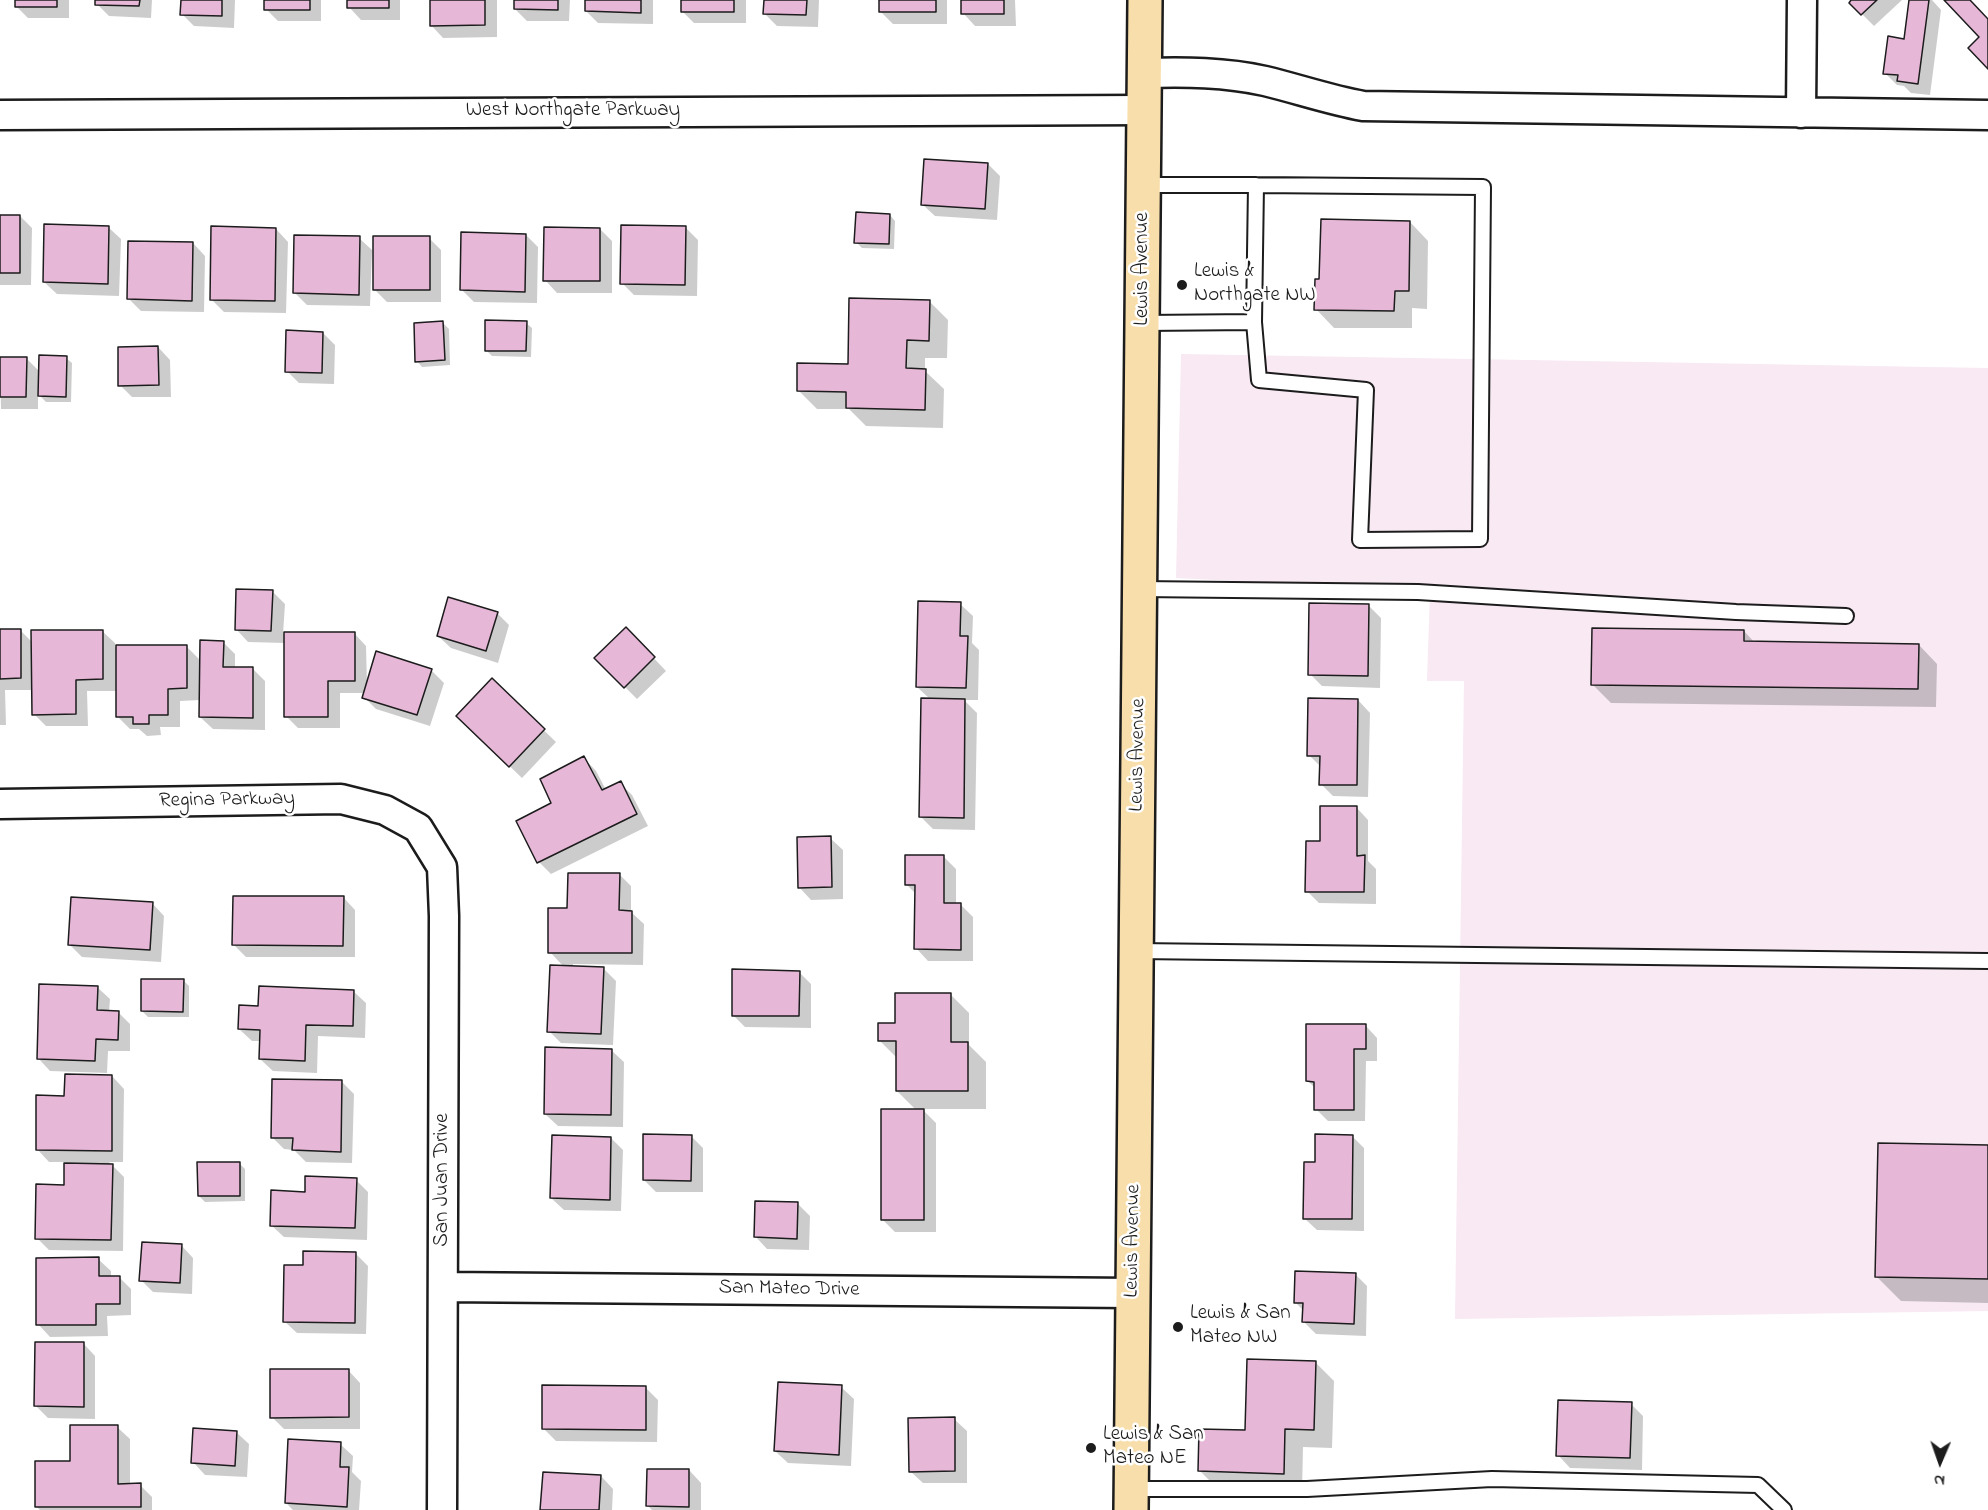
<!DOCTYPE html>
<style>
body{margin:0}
#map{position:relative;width:1988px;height:1510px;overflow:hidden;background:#fff;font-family:"Indie Flower",sans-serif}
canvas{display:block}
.north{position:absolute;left:1910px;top:1432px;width:60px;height:60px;-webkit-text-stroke:4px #fff;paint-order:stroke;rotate:182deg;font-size:16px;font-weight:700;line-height:24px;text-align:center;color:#1c1c1c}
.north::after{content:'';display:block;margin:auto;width:21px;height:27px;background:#1c1c1c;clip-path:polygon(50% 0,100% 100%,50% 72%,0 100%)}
</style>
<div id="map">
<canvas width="1988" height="1510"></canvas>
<div class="north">N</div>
</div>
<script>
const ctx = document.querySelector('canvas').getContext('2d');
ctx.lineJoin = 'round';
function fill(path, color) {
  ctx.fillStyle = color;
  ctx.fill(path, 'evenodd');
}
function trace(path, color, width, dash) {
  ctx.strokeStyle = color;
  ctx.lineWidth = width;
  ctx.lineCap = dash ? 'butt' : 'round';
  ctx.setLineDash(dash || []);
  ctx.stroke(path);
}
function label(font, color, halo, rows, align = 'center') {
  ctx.font = font + ' "Indie Flower",sans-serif';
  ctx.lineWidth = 5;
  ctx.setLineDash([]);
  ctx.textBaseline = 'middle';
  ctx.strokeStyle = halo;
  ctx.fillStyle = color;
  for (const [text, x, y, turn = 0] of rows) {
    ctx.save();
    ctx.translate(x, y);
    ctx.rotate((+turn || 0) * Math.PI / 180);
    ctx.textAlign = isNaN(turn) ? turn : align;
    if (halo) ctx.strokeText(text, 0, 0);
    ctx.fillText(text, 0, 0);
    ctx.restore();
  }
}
fill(new Path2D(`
 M1181,354L1988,368V1311L1455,1319L1464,681H1427L1430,591L1176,578Z`), '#f8e9f3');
fill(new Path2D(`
 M16,0H69V18H28L16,6Z
 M97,0H152L151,18L109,16L97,4Z
 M182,0H235L234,28L194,26L182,14Z
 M266,0H321V21H278L266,9Z
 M349,0H400V20H361L349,7Z
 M431,0H497V37L443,38L431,25Z
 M515,0H570L569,21H527L515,9Z
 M586,0H653V24L598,23L586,11Z
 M682,0H746V23H694L682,11Z
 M765,0H819L818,27L777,26L765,14Z
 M881,0H947V24H893L881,12Z
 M963,0H1015L1016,26H975L963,13Z
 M1853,0H1902L1874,26L1851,3Z
 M1911,0H1932L1941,10L1930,95L1911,93L1904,86L1897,85L1885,73L1906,40Z
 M988,164L1000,176L997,220L935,216L922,204Z
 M890,215L895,221L894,249L862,248L856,242Z
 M0,216H20L32,228L31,285H0Z
 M1410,222L1428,241L1427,309L1412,308V328H1334L1316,309L1321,280Z
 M108,227L121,239L119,296L57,294L44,282Z
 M686,228L698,240L697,296L634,295L622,283Z
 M276,229L288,242L286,313L224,312L212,300Z
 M600,229L612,241V293H557L545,280Z
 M526,235L538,247L537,303L474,302L462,290Z
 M359,238L372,250L370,306L307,305L295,293Z
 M429,238L441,250V302H387L375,290Z
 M193,243L205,256L204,312L141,311L129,299Z
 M929,301L948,320L947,358H925V371L944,389L943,428L866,426L849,409H817L798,390L849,366Z
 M443,323L449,329L450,365L422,367L417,361Z
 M526,323L532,328L531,357L492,356L486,350Z
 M323,333L335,345L334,384L299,383L287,371Z
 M158,347L170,360L171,397H132L120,385Z
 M0,358L27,359L40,372L66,358L72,363L71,402H46L38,394V409H1Z
 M272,591L285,604L283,634L354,633L366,646L367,685L431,670L444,683L430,726L376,709L364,697L365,693H340V728H298L286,716L285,643L248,642L236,629Z
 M960,604L973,616L972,643L979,650L978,700H964L977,713L975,830L933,829L921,817L931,700L917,687Z
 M1368,605L1381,618L1380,688L1322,686L1310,674Z
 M497,613L509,625L498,663L451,648L438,636Z
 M626,629L666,671L637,699L596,658Z
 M0,630H20L33,643L102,631L115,643V647H187L201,661L223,642L235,654V668L253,669L265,681V730L213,729L200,717V700L180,701V727H160L161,735L147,736L139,729H130L117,716V691H87L88,726H46L34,714L33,690H5L6,725H0Z
 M1744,631L1755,643L1919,645L1937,664L1936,707L1611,703L1593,685Z
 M492,680L556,742L522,778L470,728Z
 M1358,700L1370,713L1368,797L1333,796L1321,784V767L1309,755Z
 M584,758L596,771L606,790L620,783L632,795L648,826L551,874L539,862L553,804Z
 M1356,807L1368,820V861L1376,869V904L1319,903L1307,891L1321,843Z
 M830,838L843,850V899L811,900L799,887Z
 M944,857L956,869V905H961L973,917V961H928L916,948V894L906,884Z
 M619,874L631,886V912L644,924L643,965L573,964V967L603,968L616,981L613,1045L561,1043L549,1031L564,967L550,952L569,909Z
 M343,897L355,910V957H246L234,945Z
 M152,903L164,916L161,962L82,957L69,944Z
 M799,972L811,984V1028L745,1027L733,1015Z
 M183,980L189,986V1017H148L142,1011Z
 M97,987L110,999L109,1012H118L130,1024V1051H108L107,1073L50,1071L38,1058Z
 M353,991L366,1003L365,1038L318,1036L317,1073L273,1071L260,1059L261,1041H252L239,1029L260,1007Z
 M950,994L969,1013V1045L986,1062V1109H922L936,1123V1232H895L883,1220L917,1111L897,1091V1058L880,1041L896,1024Z
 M1365,1025L1377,1038V1061H1366L1365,1121H1328L1316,1109L1315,1088L1308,1081Z
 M611,1050L624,1062L623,1127L558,1126L545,1114Z
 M112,1076L124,1089L123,1162H109L124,1177L123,1251L49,1250L37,1238L65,1187L66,1162H49L37,1149Z
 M342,1082L354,1094L352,1163L306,1162L294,1150L284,1149L272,1137Z
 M691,1136L703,1148V1192H656L644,1180Z
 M1352,1136L1364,1148V1231L1317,1230L1304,1218L1317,1163Z
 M611,1138L623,1150L621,1211L564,1210L551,1198Z
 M1988,1146V1303L1901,1301L1877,1277Z
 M239,1163L245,1169V1201L205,1202L199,1196Z
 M356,1180L368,1192L367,1240L284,1237L271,1225L306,1193Z
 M798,1204L810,1216L809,1250L767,1249L755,1236Z
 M181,1245L193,1258L192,1294L153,1292L141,1280Z
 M355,1253L368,1266L366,1334L297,1333L284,1321L305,1267Z
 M98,1259L111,1271V1277H119L131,1289V1315L107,1316L108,1336L50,1337L38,1324Z
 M1355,1274L1367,1286L1366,1336L1316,1334L1304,1322V1311L1295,1302Z
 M83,1343L95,1356V1419L48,1418L36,1406Z
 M1316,1363L1334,1381L1332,1448L1303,1447L1302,1492L1218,1489L1200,1471L1247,1431Z
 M348,1370L360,1383V1429H284L272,1417Z
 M841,1387L854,1399L851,1466L788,1463L775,1451Z
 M646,1388L658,1400L657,1442L556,1441L543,1428Z
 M1631,1404L1643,1416L1642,1470L1570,1468L1558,1455Z
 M954,1419L967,1431V1483H923L910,1471Z
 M117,1427L130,1439V1485H140L152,1497V1510H40L37,1507L71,1463Z
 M236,1432L249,1444L247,1477L205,1475L193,1462Z
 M340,1444L353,1456L352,1472L361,1481L359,1510H293L286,1503Z
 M689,1470L701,1483V1510H652L648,1506Z
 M601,1476L613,1489L612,1510H542Z`), '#0003');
const building = new Path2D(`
 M15,0H57V7H15Z
 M95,0H140L139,6L95,5Z
 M181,0H222V16L180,15Z
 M264,0H310V10H264Z
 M347,0H389V8H347Z
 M430,0H485V25L430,26Z
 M514,0H558V10L514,9Z
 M585,0H641V13L585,11Z
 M681,0H734V12H681Z
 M764,0H807L806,15L763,14Z
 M879,0H936V12H879Z
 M961,0H1004V14H961Z
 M1851,0H1877L1861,15L1849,3Z
 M1909,0H1929L1918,84L1897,81L1898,75L1883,74L1888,36L1904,39Z
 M1944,0H1970L1988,19V69L1968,48L1979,37Z
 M924,159L988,163L985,209L921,205Z
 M856,212L890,214L889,244L854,243Z
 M0,215H20V273H0Z
 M1321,219L1410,221L1409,291H1395L1394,311L1314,310L1315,279H1319Z
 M44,224L109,226L108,284L43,282Z
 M621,225L686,226L685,285L620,284Z
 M211,226L276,228L275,301L210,300Z
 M544,227L600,228V281H543Z
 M461,232L526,234L525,292L460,290Z
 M294,235L360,236L359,295L293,293Z
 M373,236H430V290H373Z
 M128,241L193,242L192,301L127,299Z
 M849,298L930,300L929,341L907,340L906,368L926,369L925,410L846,408V392L797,391V363L848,364Z
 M485,320L527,321L526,351H485Z
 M443,321L445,360L415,362L414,323Z
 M286,330L323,332L322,373L285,372Z
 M158,346L159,385L118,386V347Z
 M39,355L67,356L66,397L38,396Z
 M0,357H27L26,397H0Z
 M236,589L273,590L271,631L235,630Z
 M448,597L498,612L486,651L437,636Z
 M918,601L961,602L960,636H968L966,688L916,687Z
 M1309,603L1369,604L1368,676L1308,675Z
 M626,627L655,657L624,688L594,658Z
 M1592,628L1744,630V641L1919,644L1918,689L1591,685Z
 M0,629H21V678L0,679Z
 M31,630H103V679L76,680V714L32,715Z
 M284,632H355V681H328V717H284Z
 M200,640L224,641L223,667H253V718L199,717Z
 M116,645H187V688L168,689V715H149V724H133V717H116Z
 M376,651L432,669L417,715L362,698Z
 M492,678L545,729L509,767L456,716Z
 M921,698L965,699L964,818L919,817Z
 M1308,698L1358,699L1357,785H1319L1320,756H1307Z
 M584,756L602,790L621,781L637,814L537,863L516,821L551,803L540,779Z
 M1320,806H1357V856L1365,855L1364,892H1305L1306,841H1320Z
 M831,836L832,887L798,888L797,837Z
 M905,855H944V903H961V950L914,949L915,885H905Z
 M568,873H620L619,910L632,911V953H548V908H567Z
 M233,896H344L343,946L232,945Z
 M71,897L153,902L150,950L68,945Z
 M550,965L604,967L601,1034L547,1032Z
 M732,969L800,971L799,1016H732Z
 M141,979H184L183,1012L141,1011Z
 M39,984L98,986L97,1010L119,1011L118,1040L96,1039L95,1061L37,1059Z
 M259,986L354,990L353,1026L306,1025L305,1061L259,1059L260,1030L238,1029L239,1005L258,1006Z
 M895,993H951V1042H968V1091H896V1041H878V1023H895Z
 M1306,1024H1366V1049H1354V1110H1314V1082L1306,1081Z
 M545,1047L612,1049L611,1115L544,1114Z
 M65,1074L112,1075V1151L36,1150V1095L64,1096Z
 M272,1079L342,1080L341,1152L292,1150L293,1138H271Z
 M881,1109H924V1220H881Z
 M643,1134L692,1135L691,1181L643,1180Z
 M1315,1134L1353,1135L1352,1219H1303L1304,1162H1315Z
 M552,1135L611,1137L610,1200L550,1198Z
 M1878,1143L1988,1145V1279L1875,1277Z
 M197,1162H240V1196H198Z
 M64,1163L113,1164L111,1240L35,1239L36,1184L64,1185Z
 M305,1176L357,1178L355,1228L270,1226L271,1190L305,1192Z
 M755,1201L798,1202L797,1239L754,1237Z
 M142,1242L182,1244L180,1283L139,1281Z
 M303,1251L356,1252L355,1323L283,1322L284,1265H303Z
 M99,1257V1276H120V1304H96V1325H36V1258Z
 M1295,1271L1356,1273L1354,1324L1302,1322L1303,1303H1294Z
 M35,1342H84V1407L34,1406Z
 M1247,1359L1316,1361L1314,1430L1285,1429L1284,1474L1198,1471L1199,1429L1245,1430Z
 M270,1369H349V1417L270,1418Z
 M778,1382L842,1385L839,1455L774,1451Z
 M542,1385L646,1386V1430L542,1429Z
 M1558,1400L1632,1402L1630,1458L1556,1456Z
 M955,1417V1471L909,1472L908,1418Z
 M70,1425H118V1484L141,1483V1507H35V1461H70Z
 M193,1428L237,1431L235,1466L191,1463Z
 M288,1439L341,1442L340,1467H349L347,1507L285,1503Z
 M647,1469H689V1507L646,1506Z
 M543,1472L601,1475L599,1510H540Z`);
fill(building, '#e7b7d7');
trace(building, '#1c1c1c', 1.5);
const service = new Path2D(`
 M1254,322L1259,380L1366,390L1360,540L1480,539L1483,187L1256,185
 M1143,323L1254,322L1256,185H1145
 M1140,589L1418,592L1736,612L1846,616
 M1136,951L1988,961
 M1131,1489H1307L1492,1479L1758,1485L1784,1510`);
const minor = new Path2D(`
 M1145,73C1185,72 1225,72 1265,81C1298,89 1330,100 1363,106L1988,115
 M1801,113L1802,0
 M0,115L1145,110
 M0,804L341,799L385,810L418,828L442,867L444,916L442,1510
 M444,1287L1133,1293`);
const primary = new Path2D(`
 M1131,1510L1145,0`);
trace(service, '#1c1c1c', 18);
trace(minor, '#1c1c1c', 33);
trace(primary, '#1c1c1c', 38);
trace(service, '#fff', 14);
trace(minor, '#fff', 28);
trace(primary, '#f8deab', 33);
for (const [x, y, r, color] of [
 [1182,285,6,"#1c1c1c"],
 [1178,1327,6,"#1c1c1c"],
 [1091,1448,6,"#1c1c1c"]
]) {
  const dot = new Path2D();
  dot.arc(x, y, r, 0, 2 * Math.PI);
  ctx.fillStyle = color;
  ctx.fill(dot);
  trace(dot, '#fff', 2);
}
label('21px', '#1c1c1c', '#fff', [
 ["West Northgate Parkway",573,112],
 ["Lewis Avenue",1144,269,-90],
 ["Lewis Avenue",1139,755,-89],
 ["Regina Parkway",227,801,-1],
 ["San Juan Drive",444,1180,-90],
 ["Lewis Avenue",1134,1241,-89],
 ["San Mateo Drive",789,1290,1]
]);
label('21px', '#1c1c1c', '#fff', [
 ["Lewis &",1194,273],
 ["Northgate NW",1194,297],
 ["Lewis & San",1190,1315],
 ["Mateo NW",1190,1339],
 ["Lewis & San",1103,1436],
 ["Mateo NE",1103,1460]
], 'left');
</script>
